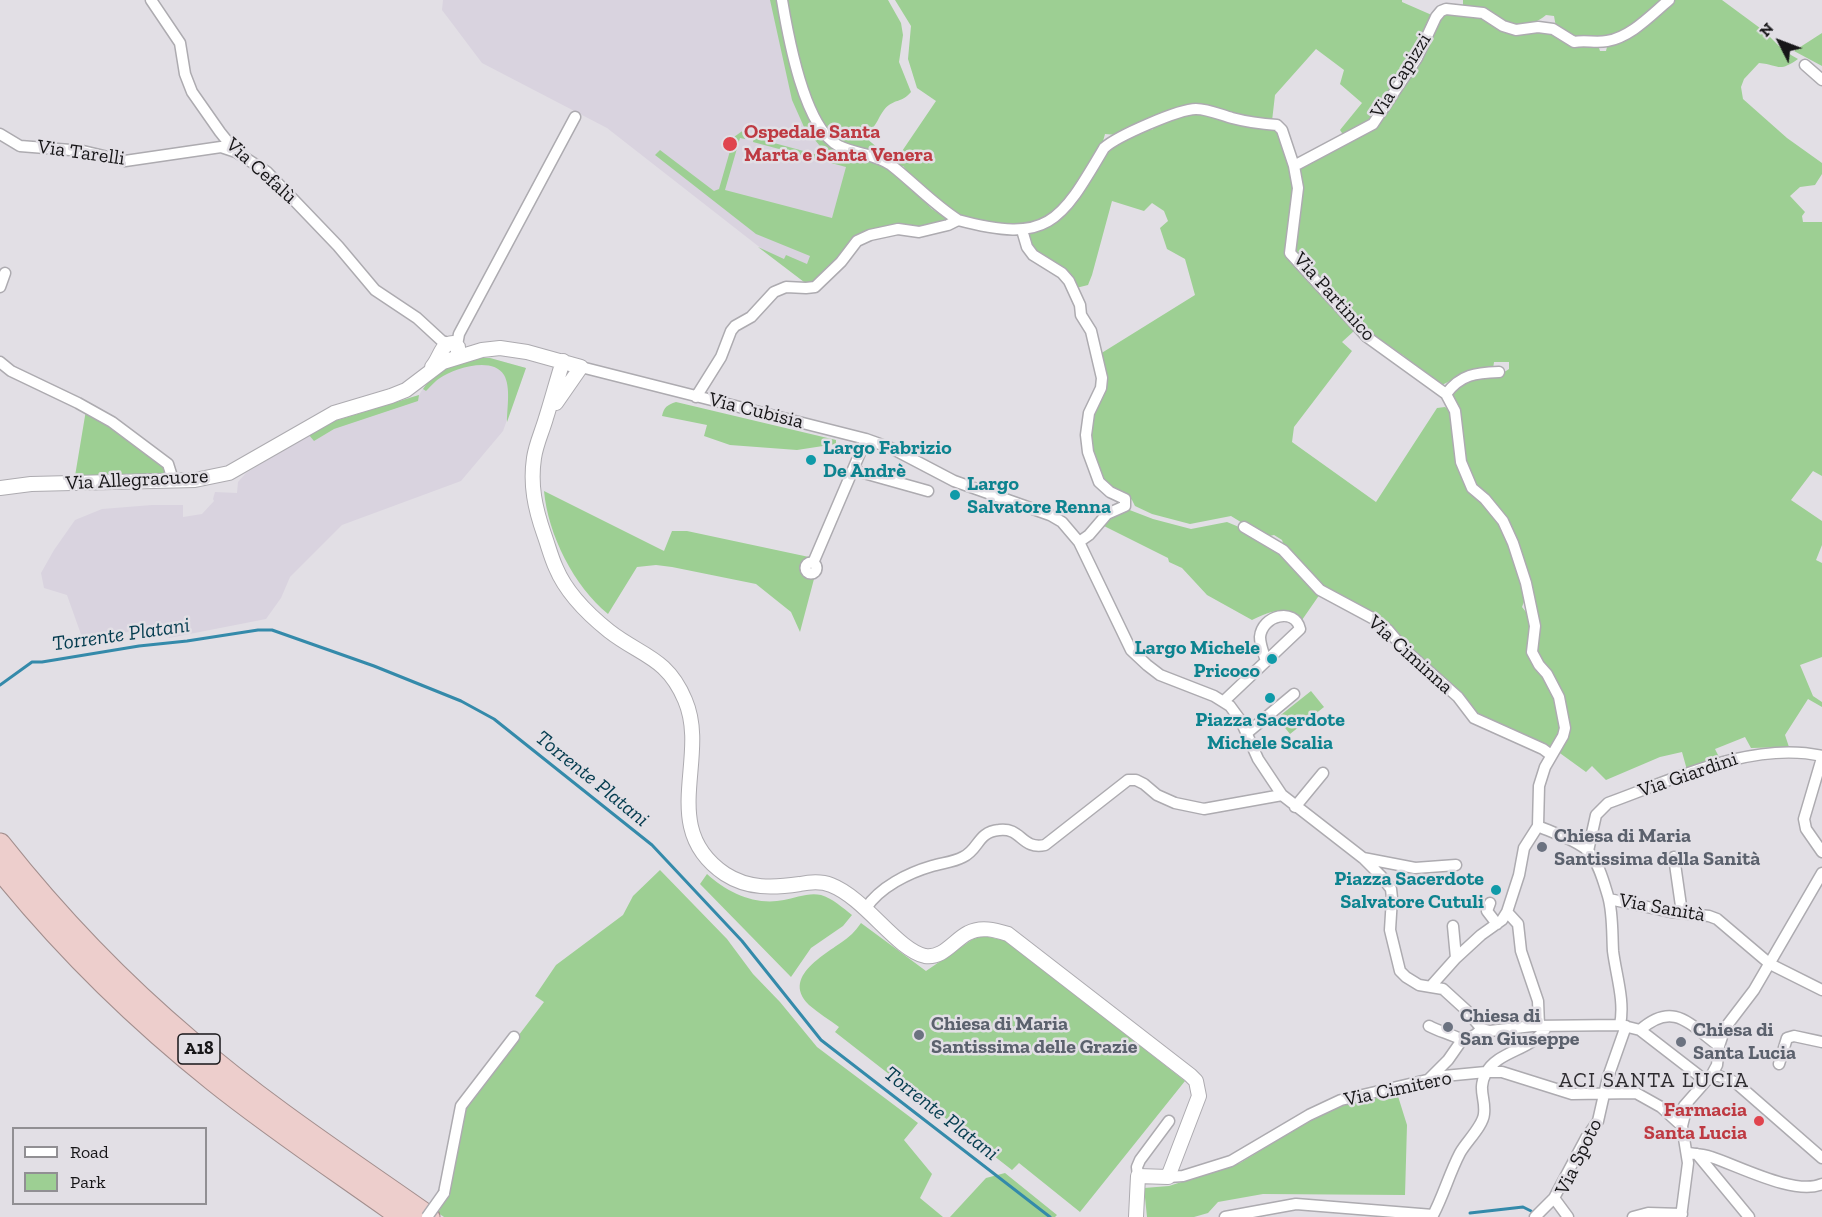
<!DOCTYPE html>
<meta charset="utf-8">
<style>
body{margin:0}
#map{position:relative;width:1822px;height:1217px;overflow:hidden;background:#e2dfe5;font-family:"Zilla Slab",serif}
canvas{display:block}
.legend{position:absolute;left:12px;top:1127px;width:195px;height:78px;box-sizing:border-box;background:#e2dfe5;border:2px solid #918f93;margin:0;padding:8px 10px;list-style:none;font-size:18px;color:#171618}
.legend li{display:flex;align-items:center;gap:12px;height:30px}
.legend b{width:30px;border:2px solid #918f93}
.north{position:absolute;left:1750px;top:12px;width:60px;height:60px;-webkit-text-stroke:4px #e2dfe5;paint-order:stroke;rotate:312deg;font-size:16px;font-weight:700;line-height:24px;text-align:center;color:#171618}
.north::after{content:'';display:block;margin:auto;width:21px;height:27px;background:#171618;clip-path:polygon(50% 0,100% 100%,50% 72%,0 100%)}
</style>
<div id="map">
<canvas width="1822" height="1217"></canvas>
<ul class="legend">
<li><b style="height:8px;background:#fff"></b>Road</li>
<li><b style="height:16px;background:#9dcf93"></b>Park</li>
</ul>
<div class="north">N</div>
</div>
<script>
const ctx = document.querySelector('canvas').getContext('2d');
ctx.lineJoin = 'round';
function fill(path, color) {
  ctx.fillStyle = color;
  ctx.fill(path, 'evenodd');
}
function trace(path, color, width, dash) {
  ctx.strokeStyle = color;
  ctx.lineWidth = width;
  ctx.lineCap = dash ? 'butt' : 'round';
  ctx.setLineDash(dash || []);
  ctx.stroke(path);
}
function label(font, color, halo, rows, align = 'center') {
  ctx.font = font + ' "Zilla Slab",serif';
  ctx.lineWidth = 5;
  ctx.setLineDash([]);
  ctx.textBaseline = 'middle';
  ctx.strokeStyle = halo;
  ctx.fillStyle = color;
  for (const [text, x, y, turn = 0] of rows) {
    ctx.save();
    ctx.translate(x, y);
    ctx.rotate((+turn || 0) * Math.PI / 180);
    ctx.textAlign = isNaN(turn) ? turn : align;
    if (halo) ctx.strokeText(text, 0, 0);
    ctx.fillText(text, 0, 0);
    ctx.restore();
  }
}
fill(new Path2D(`
 M443,0H779L816,125L925,201L932,209L946,217L868,234L808,285L607,128L482,63L442,10Z
 M480,358H490L526,368L503,431L461,481L342,525L290,577L281,598L266,619L169,638L165,631L145,629L83,640L67,595L44,588L41,573L54,550L75,520L102,509L152,505H183V517L202,514L214,501L213,499L215,492L237,493L238,482L246,473L328,423L419,395L424,387L436,374Z`), '#d9d3df');
fill(new Path2D(`
 M770,0H779L798,84L829,141L889,168L932,209L949,220L945,223L868,234L819,281L808,285L758,247L784,259L786,255L807,264L810,256L756,234L655,155L660,150L714,191L719,189L734,137L745,129L748,132L745,139L740,138L725,190L832,218L846,167L753,142L755,131L763,140L822,156L825,152L804,127L792,100Z
 M786,0H888L901,23L903,35L899,62L911,92C902,102 898,99 889,105C878,113 878,129 864,134C871,145 882,149 889,159C876,155 858,153 846,145C805,120 793,44 786,0Z
 M895,0H1402V2L1434,16L1414,57L1369,122L1344,136L1340,130L1362,103L1340,84L1344,70L1316,49L1275,95L1272,121L1247,118L1204,107L1117,135L1105,134L1102,145L1081,181L1049,218L1018,228L956,215L906,175L907,171L903,166L899,167L894,163L936,101L917,88L908,59L911,26Z
 M1463,0H1665C1632,27 1597,56 1556,27L1554,16L1546,15C1521,37 1490,17 1463,7Z
 M1675,0H1722L1764,31L1784,51L1798,59C1778,73 1780,65 1759,63L1744,79L1741,87L1743,99L1787,138L1822,163V174L1815,185L1800,187L1790,196L1805,212L1802,216L1803,222H1822V476L1813,471L1791,500L1822,521V545L1816,560L1822,563V657L1800,665L1813,696L1822,702V707L1808,699L1785,735L1789,747L1751,748L1745,737L1715,749L1720,759L1687,770L1682,752L1660,757L1606,780L1592,766L1586,772L1557,751L1568,727L1536,654L1512,530L1476,488L1465,464L1459,415L1453,394L1455,389C1472,375 1493,381 1509,369V362H1494L1493,369L1472,370L1440,386L1404,356L1369,332L1363,327V320L1353,314L1292,252L1301,187L1300,167L1373,127L1443,13L1486,16L1503,30L1538,29L1598,45L1600,51H1606L1608,43Z
 M1822,33V66L1794,51Z
 M1192,112L1277,129L1295,186L1288,255L1354,331L1342,342L1352,351L1294,427L1292,442L1376,502L1437,408L1445,407L1452,412L1457,467L1468,492L1484,502L1499,523L1510,545L1526,596L1522,607L1530,617L1532,630L1529,648L1557,700L1554,702C1563,722 1562,731 1551,749L1481,719L1403,644V639L1396,631L1327,591L1285,549L1282,540L1274,535L1265,537L1231,516L1190,524L1152,514L1135,506L1132,500L1123,491L1110,490L1104,483L1089,441L1100,354L1195,295L1185,259L1167,249L1160,228L1168,221L1164,211L1152,203L1144,211L1112,201L1092,275L1088,285L1076,288L1034,251L1028,234L1042,228L1109,147L1149,128L1152,130L1157,124Z
 M480,358H490L526,368L507,422C507,408 511,387 504,375C493,356 454,368 440,378C435,381 430,387 426,391L423,389C440,365 453,364 480,358Z
 M419,395L418,401L334,429L314,441L309,435L328,423Z
 M676,402L836,440V444L797,450L730,445L704,436L707,425L662,416C664,407 667,405 676,402Z
 M86,410L165,465L164,474L75,476Z
 M544,491L664,551L672,531H687L809,557L802,563L801,572L807,579H814L800,632L791,612L756,584L672,567L656,565L637,567L608,614C574,586 548,535 544,491Z
 M1127,509L1153,519L1191,529L1227,522L1239,527L1283,554L1320,594L1302,620C1281,607 1274,610 1252,620L1207,595L1182,568L1169,562L1168,558L1102,525L1107,519Z
 M1311,691L1324,707L1290,734L1277,718Z
 M660,870L727,939L753,974L780,1002L817,1047L918,1123L904,1140L932,1174L920,1198L943,1217H444L438,1213L450,1190L464,1107L544,1002L535,996L556,965L623,915L633,896Z
 M707,874C728,893 756,906 784,900C795,898 809,892 821,895C832,898 843,908 852,915L843,926L811,948L791,977L700,884Z
 M861,923L926,971L973,939L984,936L1007,941L1185,1081L1080,1212L1019,1163L1012,1170L835,1032L839,1027C830,1020 818,1013 809,1005C778,974 834,951 852,934C855,931 858,927 861,923Z
 M1397,1093L1407,1125L1405,1195L1263,1194L1218,1202L1208,1213L1194,1217H1147L1144,1188L1169,1186L1240,1163L1328,1109Z
 M1005,1173L1057,1215L1055,1217H950L986,1178Z`), '#9dcf93');
trace(new Path2D(`
 M0,685L32,662H42L139,646L187,641L258,630H272L374,666L461,701L494,719L652,845L742,941L821,1040L1050,1217
 M1470,1213L1523,1207L1531,1211`), '#348aaa', 3);
const minor = new Path2D(`
 M151,0L180,43L185,74L192,92L220,132L236,152L267,172L338,246L375,290L417,318L442,341L448,343
 M782,0C788,36 804,128 839,146C855,154 876,154 891,165C914,183 933,204 958,220
 M1805,65L1822,80
 M0,134L20,146L83,151L125,161L221,147L236,152
 M1294,166L1373,124L1417,58L1436,17L1441,11L1446,9L1483,13L1503,26L1516,30L1538,27L1553,29L1574,42C1585,40 1596,43 1607,41C1631,37 1651,15 1669,0
 M1022,230L1027,247L1033,255L1062,273L1069,281L1080,305L1081,315L1091,331L1102,378L1101,388L1089,413L1086,435L1088,452L1099,482L1110,492L1125,499V506L1107,514L1089,535L1079,542
 M0,287L5,273
 M457,345L459,334L575,117
 M0,362L11,371L78,403L112,422L168,464L173,480
 M581,367L866,439L891,448L954,481L1050,515L1062,522L1079,542L1131,650L1147,665L1160,675L1214,696L1230,706L1241,721L1258,759L1282,795L1363,858L1381,876L1391,889L1392,898L1390,930L1400,971L1406,977L1419,985L1443,989L1466,1010L1482,1029L1490,1031L1532,1026L1620,1025L1640,1030L1706,1081L1711,1076H1719L1735,1082L1822,1158
 M1446,394C1461,374 1476,373 1499,372
 M696,397L721,357L731,331L735,326L751,317L774,292L786,287L806,288L815,287L841,262L857,241L870,235L898,229L919,232L948,225L958,220C1048,244 1060,223 1104,148C1117,136 1179,109 1196,109C1208,109 1221,115 1232,118C1247,122 1262,124 1277,125L1282,130L1294,166L1298,188L1290,253L1367,337L1446,394L1455,411L1461,462L1472,488L1485,499L1503,521L1513,543L1526,583L1535,626L1532,652L1539,665L1547,674L1559,697L1565,728L1563,736L1545,767L1539,786L1538,826
 M853,470L928,491
 M1244,527L1283,550L1320,590L1374,619L1388,630L1405,650L1458,697L1474,718L1543,749L1551,755
 M805.5 568a5.5 5.5 0 1 1 11 0a5.5 5.5 0 1 1-11 0Z
 M813,563L866,439
 M1224,701L1300,629C1295,607 1262,615 1260,637C1260,645 1264,654 1266,661
 M1247,733L1294,694
 M1822,758L1804,819L1806,829L1822,852
 M1295,807L1323,773
 M1538,826C1553,833 1575,839 1587,850C1598,860 1604,883 1608,896C1613,913 1612,934 1613,951C1616,975 1625,1001 1620,1025
 M1588,851L1596,815L1608,803C1672,780 1754,740 1822,756
 M1674,857L1682,913
 M1363,858L1415,868L1456,865
 M1609,899L1671,912L1709,916L1717,919L1770,964L1822,990
 M1490,903L1487,911L1497,924
 M866,908C880,887 908,873 932,866C942,863 954,862 963,857C979,850 977,832 999,830C1022,827 1021,850 1045,845L1128,780H1136L1144,784L1157,795L1175,803L1204,809L1282,795
 M1507,912L1518,924L1521,951L1538,1001L1539,1026
 M1453,926L1456,958
 M1431,986L1456,958L1481,935L1502,920L1507,912L1519,875L1524,848L1538,826
 M1429,1026C1440,1032 1452,1034 1462,1040
 M1640,1030C1674,1000 1690,1025 1719,1046
 M1462,1040L1475,1035L1482,1029
 M1779,1064L1787,1038L1794,1036L1822,1042
 M1711,1076L1717,1065L1719,1046L1725,1028L1754,990L1822,873
 M1429,1079L1448,1060L1462,1040
 M1684,1106L1706,1081
 M1688,1153C1695,1154 1703,1154 1711,1157C1739,1166 1795,1196 1822,1184
 M1697,1154L1749,1217
 M1138,1176L1137,1167L1140,1160L1169,1121
 M1168,1177L1183,1176L1231,1161L1309,1115L1341,1100L1444,1076L1486,1072H1502L1572,1094L1636,1093L1661,1107L1682,1126
 M444,1193L461,1106L514,1037
 M1225,1217L1296,1204L1433,1215
 M1432,1217C1443,1197 1449,1174 1460,1153C1466,1142 1483,1126 1484,1114C1486,1098 1477,1090 1486,1073C1498,1050 1533,1051 1547,1026
 M1535,1217L1554,1198
 M1568,1217L1554,1198L1586,1138L1598,1121L1608,1077L1626,1026
 M1633,1217L1648,1213L1682,1214
 M1681,1217L1688,1163L1682,1126L1688,1102`);
const tertiary = new Path2D(`
 M563,361C557,380 552,399 546,418C542,432 536,444 534,458C530,485 535,508 544,534C548,545 551,557 556,568C566,592 589,615 609,631C641,656 667,657 685,700C710,758 657,828 725,874C748,889 773,888 800,884C810,882 821,881 831,885C865,898 897,950 925,956C943,959 954,940 968,933C981,926 995,930 1008,934L1190,1075L1196,1081L1199,1096L1168,1177L1138,1176L1136,1217
 M432,367C440,358 441,343 453,343L458,347V356
 M0,488L31,484L195,480L229,473L334,413L391,396L406,390L443,362L482,350L500,348L527,352L581,367L556,403`);
const motorway = new Path2D(`
 M0,844C57,916 120,982 190,1041C265,1106 348,1160 429,1217
 M0,869C63,947 135,1018 214,1081C274,1129 339,1172 402,1217`);
trace(minor, '#adabb0', 13);
trace(tertiary, '#adabb0', 16);
trace(motorway, '#a28e8d', 23);
trace(minor, '#fff', 10);
trace(tertiary, '#fff', 14);
trace(motorway, '#edcecc', 21);
const minorBridge = new Path2D(`
 M427,1217L444,1193`);
trace(minorBridge, '#adabb0', 13, []);
trace(minorBridge, '#fff', 10);
for (const [x, y, r, color] of [
 [730,144,8,"#e0444e"],
 [811,460,6,"#0f9aa8"],
 [955,495,6,"#0f9aa8"],
 [1272,659,6,"#0f9aa8"],
 [1270,698,6,"#0f9aa8"],
 [1542,847,6,"#6b7280"],
 [1496,890,6,"#0f9aa8"],
 [1448,1027,6,"#6b7280"],
 [919,1035,6,"#6b7280"],
 [1681,1042,6,"#6b7280"],
 [1759,1121,6,"#e0444e"]
]) {
  const dot = new Path2D();
  dot.arc(x, y, r, 0, 2 * Math.PI);
  ctx.fillStyle = color;
  ctx.fill(dot);
  trace(dot, '#e2dfe5', 2);
}
for (const [x, y, w] of [
 [199,1049,42]
]) {
  const box = new Path2D();
  box.roundRect(x - w / 2, y - 15, w, 30, 4.5);
  ctx.fillStyle = '#e2dfe5';
  ctx.fill(box);
  trace(box, '#171618', 1.5);
}
label('bold 18px', '#171618', null, [
 ["A18",199,1049]
]);
label('20px', '#171618', '#e2dfe5', [
 ["Via Capizzi",1401,76,-58],
 ["Via Tarelli",81,153,8],
 ["Via Cefalù",261,171,42],
 ["Via Partinico",1334,297,48],
 ["Via Cubisia",756,411,14],
 ["Via Allegracuore",137,480,-3],
 ["Via Ciminna",1410,655,42],
 ["Via Giardini",1688,775,-19],
 ["Via Sanità",1662,908,10],
 ["Via Cimitero",1398,1089,-12],
 ["Via Spoto",1579,1157,-64]
]);
label('bold 20px', '#be3a42', '#e2dfe5', [
 ["Ospedale Santa",744,132],
 ["Marta e Santa Venera",744,155],
 ["Farmacia",1747,1110,"right"],
 ["Santa Lucia",1747,1133,"right"]
], 'left');
label('bold 20px', '#0d838f', '#e2dfe5', [
 ["Largo Fabrizio",823,448],
 ["De Andrè",823,471],
 ["Largo",967,484],
 ["Salvatore Renna",967,507],
 ["Largo Michele",1260,648,"right"],
 ["Pricoco",1260,671,"right"],
 ["Piazza Sacerdote",1270,720,"center"],
 ["Michele Scalia",1270,743,"center"],
 ["Piazza Sacerdote",1484,879,"right"],
 ["Salvatore Cutuli",1484,902,"right"]
], 'left');
label('bold 20px', '#5b616d', '#e2dfe5', [
 ["Chiesa di Maria",1554,836],
 ["Santissima della Sanità",1554,859],
 ["Chiesa di",1460,1016],
 ["San Giuseppe",1460,1039],
 ["Chiesa di Maria",931,1024],
 ["Santissima delle Grazie",931,1047],
 ["Chiesa di",1693,1030],
 ["Santa Lucia",1693,1053]
], 'left');
label('italic 21px', '#053c4f', '#e2dfe5', [
 ["Torrente Platani",121,635,-8],
 ["Torrente Platani",592,779,39],
 ["Torrente Platani",941,1114,38]
]);
ctx.letterSpacing = '1.5px';
label('21px', '#2f2d31', '#e2dfe5', [
 ["ACI SANTA LUCIA",1654,1081]
]);
ctx.letterSpacing = '0px';
</script>
